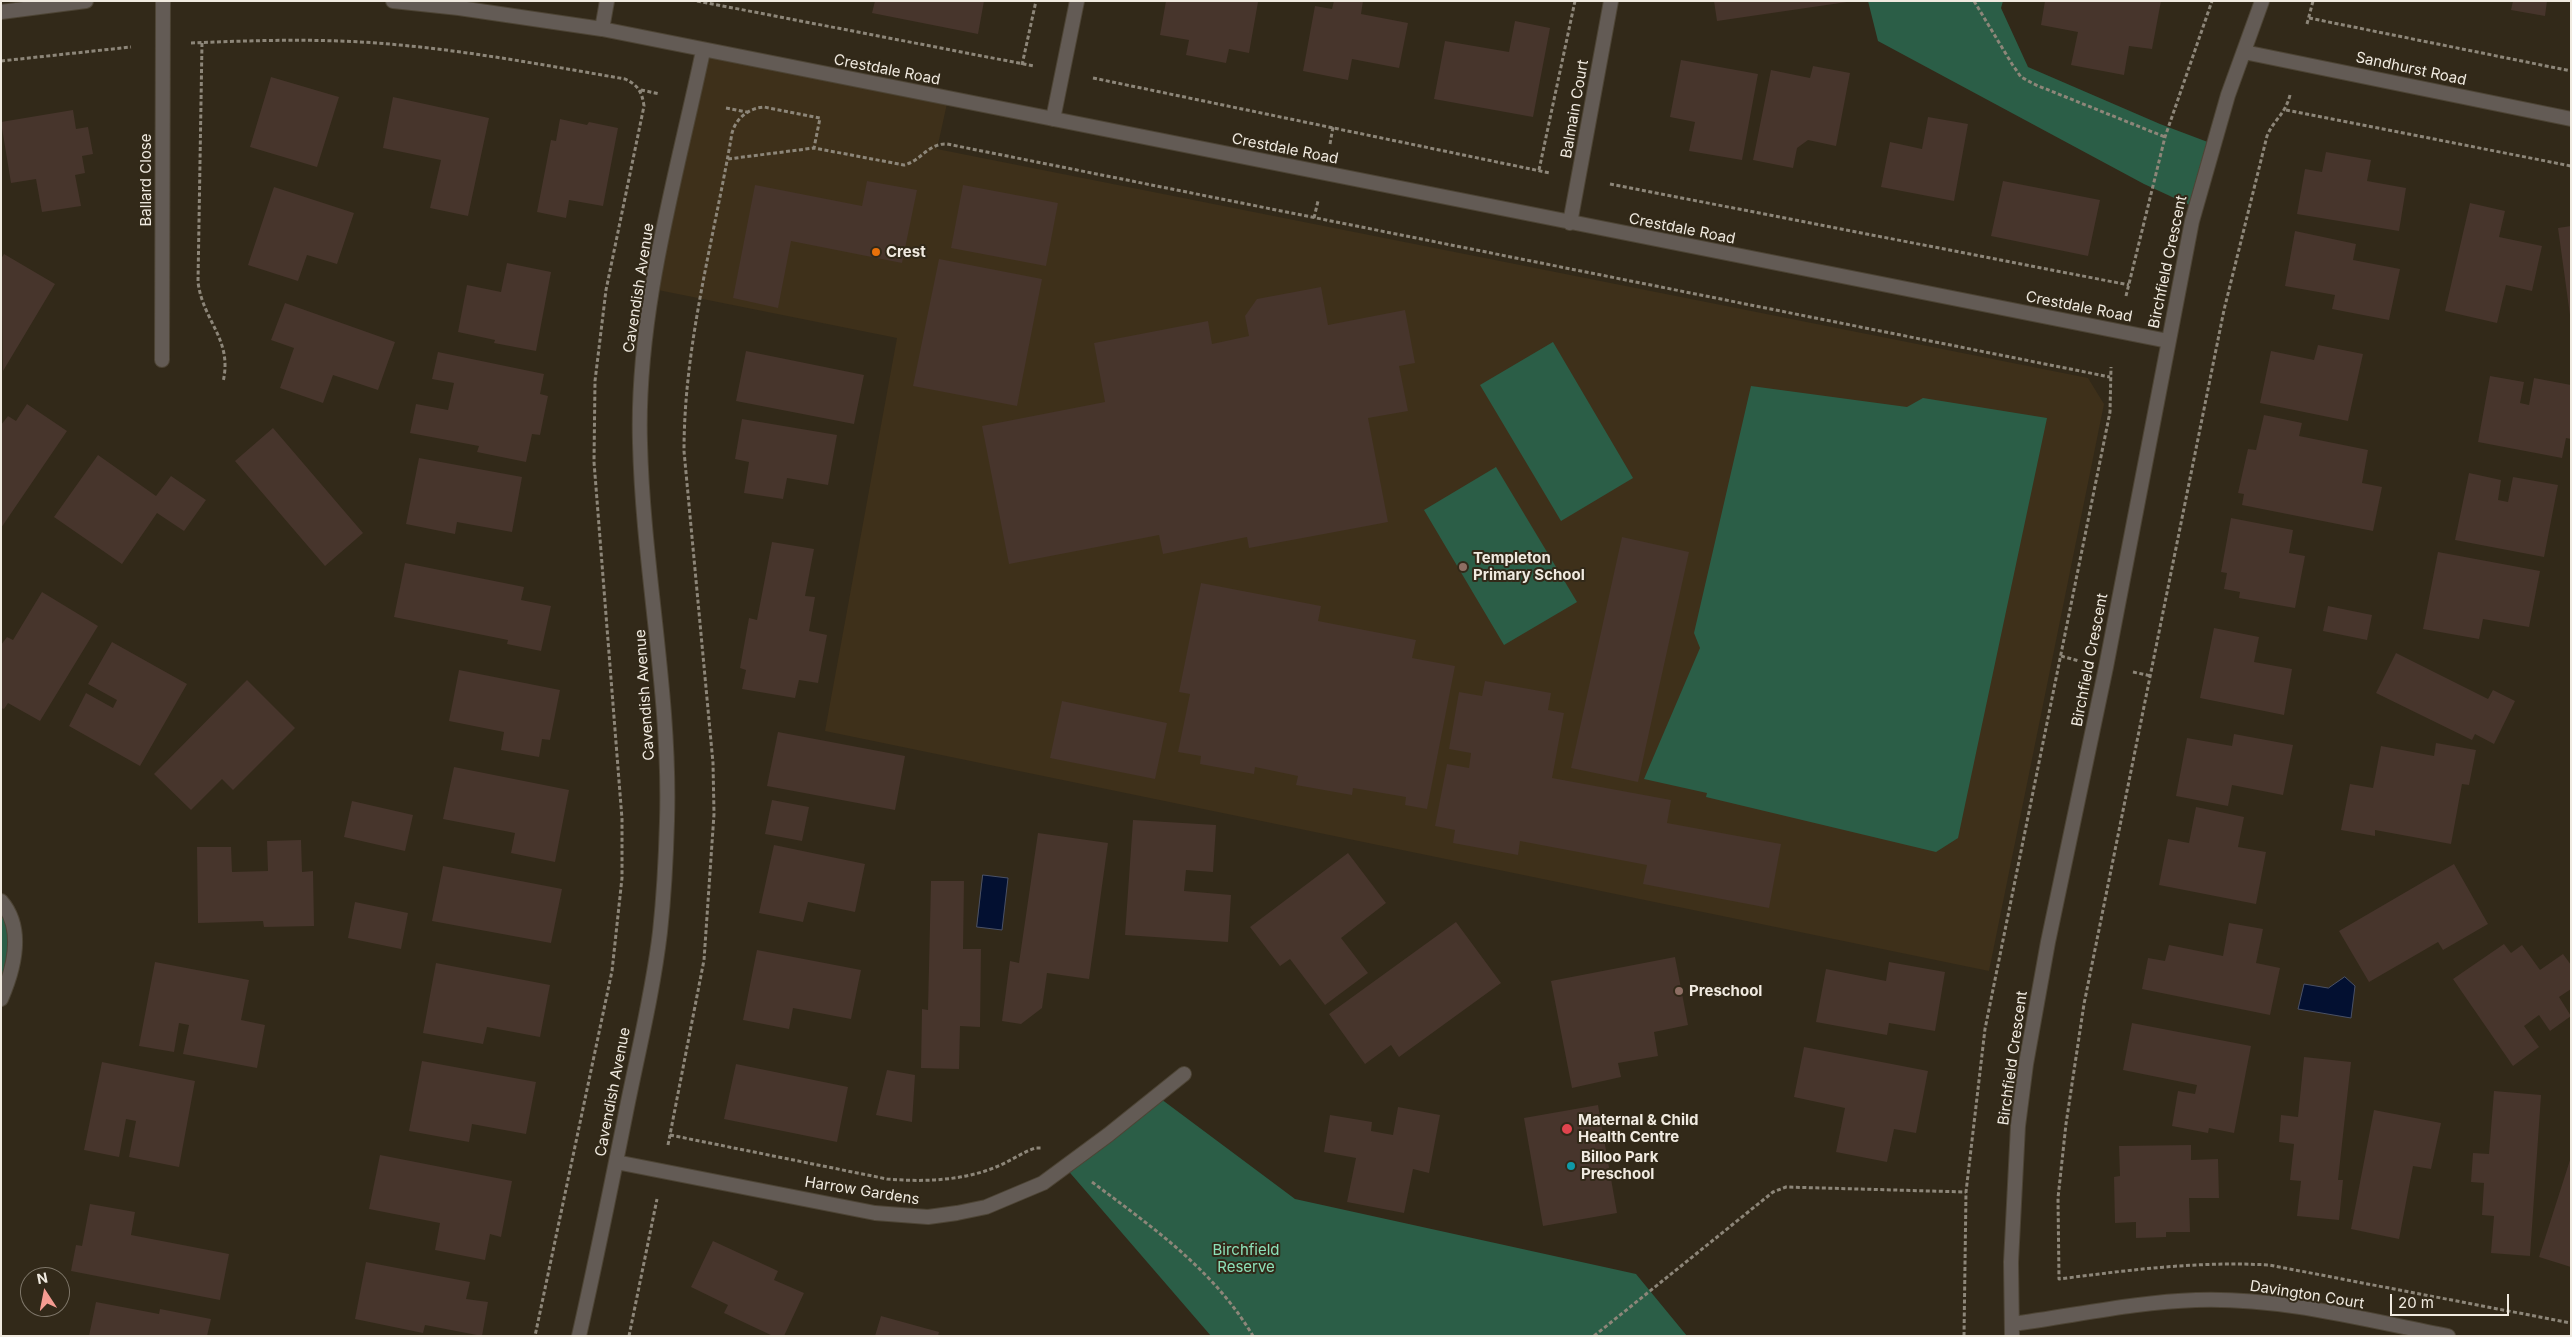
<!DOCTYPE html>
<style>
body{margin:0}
#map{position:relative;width:2572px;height:1337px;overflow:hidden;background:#322919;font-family:Inter,sans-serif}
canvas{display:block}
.frame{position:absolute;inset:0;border:2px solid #f0eae0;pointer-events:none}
.north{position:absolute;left:20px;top:1267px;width:50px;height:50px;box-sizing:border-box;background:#322919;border:1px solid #7e7669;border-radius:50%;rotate:349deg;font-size:14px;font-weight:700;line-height:20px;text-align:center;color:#f0eae0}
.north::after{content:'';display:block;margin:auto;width:18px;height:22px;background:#f59c92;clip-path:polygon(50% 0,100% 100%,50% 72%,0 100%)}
.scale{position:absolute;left:2390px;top:1294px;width:119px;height:22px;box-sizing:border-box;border:2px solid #f0eae0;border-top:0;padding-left:6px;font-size:15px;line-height:18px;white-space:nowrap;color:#f0eae0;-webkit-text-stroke:4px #322919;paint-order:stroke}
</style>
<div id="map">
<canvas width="2572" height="1337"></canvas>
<div class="frame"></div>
<div class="north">N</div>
<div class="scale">20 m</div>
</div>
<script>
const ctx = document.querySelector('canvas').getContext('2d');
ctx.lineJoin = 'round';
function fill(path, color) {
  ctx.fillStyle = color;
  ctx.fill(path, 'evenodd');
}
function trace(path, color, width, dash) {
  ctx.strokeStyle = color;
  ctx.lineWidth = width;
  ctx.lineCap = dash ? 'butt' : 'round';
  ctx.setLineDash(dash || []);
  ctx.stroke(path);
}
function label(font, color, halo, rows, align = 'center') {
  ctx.font = font + ' Inter,sans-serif';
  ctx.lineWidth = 4;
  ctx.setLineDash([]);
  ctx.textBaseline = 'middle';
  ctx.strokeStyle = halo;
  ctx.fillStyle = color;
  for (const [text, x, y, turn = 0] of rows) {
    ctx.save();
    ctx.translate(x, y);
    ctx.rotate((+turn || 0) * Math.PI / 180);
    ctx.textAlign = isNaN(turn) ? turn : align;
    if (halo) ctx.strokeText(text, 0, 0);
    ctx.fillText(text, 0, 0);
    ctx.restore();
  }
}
fill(new Path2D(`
 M703,51L948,99L937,149L2088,378L2104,404L1989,971L825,731L897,338L653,289Z`), '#3e301a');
fill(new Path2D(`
 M1868,1H2003L2001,8L2028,67L2160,124L2213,144L2196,208L2144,184L1878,41Z
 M1553,342L1633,478L1561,521L1480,385Z
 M1751,386L1907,407L1923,398L2047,418L1958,838L1936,852L1706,797L1707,793L1644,779L1700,648L1694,633Z
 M1496,467L1577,602L1504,645L1424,510Z
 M1,901L15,933L1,999Z
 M1157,1096L1295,1199L1636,1274L1687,1336H1211L1065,1167Z`), '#2b5e47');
const water = new Path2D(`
 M983,875L1008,878L1002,930L977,927Z
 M2345,977L2355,986L2351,1018L2298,1009L2304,984L2328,988Z`);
fill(water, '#031031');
trace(water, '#4a5166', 1);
fill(new Path2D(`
 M875,1H984L978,34L872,13Z
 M1166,1L1258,2L1249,53L1229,49L1226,63L1186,55L1189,40L1160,35Z
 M1334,1H1363L1361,14L1408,23L1399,68L1352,59L1348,80L1303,71L1315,6L1332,9Z
 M1714,1H1847V2L1717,21Z
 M2045,1H2161L2152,49L2129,46L2124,75L2071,65L2078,32L2041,25Z
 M2513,1H2547L2545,16L2511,10Z
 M1515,21L1550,28L1533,117L1434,99L1445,41L1509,52Z
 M1681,60L1758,74L1742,160L1689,151L1695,122L1670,117Z
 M1813,66L1850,73L1836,146L1808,140L1797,148L1793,168L1753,160L1771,70L1810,78Z
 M271,77L339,97L317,167L250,147Z
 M393,97L489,118L468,216L430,208L441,160L383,148Z
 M73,110L76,129L88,127L93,154L82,156L85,173L75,175L81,206L42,212L36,179L11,183L1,122Z
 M1928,117L1968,124L1954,201L1881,187L1890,142L1922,149Z
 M560,119L587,125L589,122L618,128L603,206L569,200L566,218L537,212L551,140L556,141Z
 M2326,152L2371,160L2367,181L2406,188L2399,231L2297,214L2305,169L2322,172Z
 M867,181L917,190L902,263L791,241L778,308L733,298L755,185L862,206Z
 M2003,181L2100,200L2088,256L1991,236Z
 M963,185L1058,203L1046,266L951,248Z
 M274,187L354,213L337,264L307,255L298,281L248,265Z
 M2470,203L2505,211L2499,237L2542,246L2532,291L2506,285L2497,323L2445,311Z
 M2571,226V315H2570L2558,228Z
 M2295,231L2356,244L2353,260L2400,269L2389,320L2332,309L2335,295L2285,286Z
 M4,254L55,284L3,371L1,259Z
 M939,259L1042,279L1017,406L913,386Z
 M507,263L551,272L536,351L494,343L495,340L458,332L467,285L501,292Z
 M1321,287L1328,325L1405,310L1415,363L1399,366L1408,411L1368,418L1388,522L1249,548L1247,537L1163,554L1159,535L1009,564L982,426L1105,402L1094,343L1208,321L1212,344L1249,336L1245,316L1257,299Z
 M285,303L395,342L378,390L333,375L323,403L280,388L294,348L271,340Z
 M2318,345L2363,354L2348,421L2260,403L2271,351L2314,360Z
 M746,351L864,375L854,424L736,401Z
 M438,352L544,374L540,394L548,396L540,435L532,434L526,462L477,452L479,446L410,433L416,404L448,410L454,383L432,379Z
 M2490,376L2524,382L2520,403L2529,405L2534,378L2571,385V439L2566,438L2562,458L2478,442Z
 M27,404L67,431L1,528V425L8,416L16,421Z
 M2264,415L2302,423L2299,436L2368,450L2362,483L2382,487L2373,531L2242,505L2244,494L2238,493L2248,449L2256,450Z
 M742,419L837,435L828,485L787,478L783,499L744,493L749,462L735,459Z
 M273,428L363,533L325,566L235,461Z
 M98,455L156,496L171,476L206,500L184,531L157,513L122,564L54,517Z
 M419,458L522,477L512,532L457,522L455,534L406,524Z
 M2469,473L2501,480L2498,500L2508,502L2513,477L2558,485L2544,557L2455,540Z
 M2231,518L2293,530L2289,553L2305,556L2295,608L2239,598L2240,592L2224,589L2227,573L2221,572Z
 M1622,537L1689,552L1638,782L1571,768Z
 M772,542L814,549L805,596L815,597L809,631L827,635L818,683L799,680L795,698L742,689L746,670L740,668L749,618L757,620Z
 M2438,552L2540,571L2529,627L2483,619L2479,639L2423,629Z
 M405,563L524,587L521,600L551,606L541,651L507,644L508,640L394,617Z
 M1201,583L1321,606L1318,621L1416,640L1412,658L1455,666L1427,809L1405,805L1406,797L1353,788L1352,795L1296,785L1298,776L1255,767L1254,774L1200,764L1201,756L1178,752L1190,694L1179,692Z
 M42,592L98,626L40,721L8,703L4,709L1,708V645L7,637L13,640Z
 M2328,606L2372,615L2367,640L2323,631Z
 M2214,628L2259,637L2254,662L2292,669L2284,715L2200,698Z
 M112,642L187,684L140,766L69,726L86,693L113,708L117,700L88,684Z
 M2396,653L2488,699L2493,690L2515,701L2494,744L2475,734L2472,740L2376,693Z
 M459,670L560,690L550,740L542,739L539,757L501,750L504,732L449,721Z
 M247,680L295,728L233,790L222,779L191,810L154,774Z
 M1485,681L1551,693L1548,710L1564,713L1552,778L1671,800L1667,823L1781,844L1769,908L1643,884L1647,865L1520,841L1518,855L1453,843L1455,830L1435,826L1447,764L1469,768L1471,753L1449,749L1459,692L1482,696Z
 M1062,701L1167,723L1155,779L1050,758Z
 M778,732L905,756L895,810L767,786Z
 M2234,734L2293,745L2283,795L2232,785L2228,806L2176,796L2187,738L2232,746Z
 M2436,743L2476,750L2469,785L2462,784L2451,844L2375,830V836L2341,830L2350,784L2373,788L2381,746L2434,756Z
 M454,767L569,790L555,862L511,853L515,833L443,819Z
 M772,800L809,807L802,841L765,834Z
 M352,801L413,815L405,851L344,837Z
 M2196,807L2244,817L2238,847L2266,852L2256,904L2159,885L2168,839L2189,843Z
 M1133,820L1216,825L1213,872L1186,870L1184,891L1231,895L1228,942L1125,935Z
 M1038,833L1108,843L1089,979L1047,973L1042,1008L1021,1024L1002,1021L1010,961L1019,963Z
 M301,840L302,872L313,871L314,926L264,927L263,921L198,923L197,847H231L232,872L268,871L267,841Z
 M774,845L865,864L855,912L808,902L803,922L759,913Z
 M1348,853L1386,903L1341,938L1368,973L1325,1005L1290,959L1280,966L1250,927Z
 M2454,864L2488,924L2443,950L2438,942L2369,982L2339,931Z
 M443,866L562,889L551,943L432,921Z
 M931,881H964L963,949H981L980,1027L960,1026L959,1069L921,1068L922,1009L928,1010Z
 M355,902L408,913L401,949L348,938Z
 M1456,922L1501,983L1399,1057L1391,1045L1365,1064L1329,1014Z
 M2229,923L2263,929L2256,963L2280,968L2270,1015L2142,989L2148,958L2165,961L2169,945L2223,956Z
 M2504,944L2511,953L2522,945L2540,970L2563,954L2571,965V989L2559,997L2571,1016L2550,1031L2539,1015L2524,1026L2539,1047L2513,1066L2453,979Z
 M757,950L861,970L851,1019L793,1008L789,1029L743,1020Z
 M1675,957L1688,1025L1654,1032L1658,1056L1618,1063L1621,1077L1572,1088L1551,981Z
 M155,962L249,980L241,1020L265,1025L257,1068L183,1054L189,1025L179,1023L174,1052L139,1046Z
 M1889,962L1945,972L1935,1031L1889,1023L1887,1035L1816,1022L1826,969L1886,981Z
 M436,963L550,985L540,1037L487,1027L483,1044L423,1033Z
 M2132,1023L2251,1046L2234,1133L2209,1128L2208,1133L2172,1126L2178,1091L2195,1094L2197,1085L2123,1070Z
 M1804,1047L1928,1071L1916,1133L1894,1129L1887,1162L1836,1152L1845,1108L1794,1097Z
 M2304,1057L2351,1062L2338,1180H2343L2339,1220L2297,1216L2301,1181L2290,1180L2294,1144L2279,1142L2281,1115L2298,1117Z
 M422,1061L536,1082L526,1134L472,1124L469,1142L409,1131Z
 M102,1062L195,1081L179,1167L129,1157L136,1121L126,1119L119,1157L84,1150Z
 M736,1064L848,1087L837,1142L724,1119Z
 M887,1070L915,1075L912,1122L876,1115Z
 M2494,1091L2541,1095L2530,1256L2491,1253L2494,1216L2482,1215L2484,1183L2471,1182L2473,1153L2489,1154Z
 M1598,1105L1617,1213L1543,1226L1524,1118Z
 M1398,1107L1440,1115L1429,1173L1413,1169L1404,1213L1347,1202L1356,1158L1324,1152L1330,1115L1372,1122L1371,1131L1393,1135Z
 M2374,1110L2441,1123L2431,1169L2413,1166L2399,1239L2351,1229Z
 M2191,1145V1160L2218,1159L2219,1198H2189L2190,1232H2166V1237L2136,1238V1222L2115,1223L2114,1177L2120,1176L2119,1146Z
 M380,1155L512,1181L501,1237L490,1234L485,1260L435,1250L440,1223L369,1209Z
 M2571,1157V1267L2539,1257Z
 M90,1204L135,1212L131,1235L229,1254L220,1300L71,1271L76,1245L82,1246Z
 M713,1241L778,1271L774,1280L804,1293L784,1336H773L724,1313L728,1305L691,1287Z
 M366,1262L470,1282L466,1299L488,1302L482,1336L425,1325L423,1333L355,1319Z
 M96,1302L159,1314L160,1309L211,1319L207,1336H89Z
 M881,1316L939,1332L938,1336H875Z`), '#47352c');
const minor = new Path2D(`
 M393,1L459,8L602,29L2168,341
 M1,12L86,1
 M602,29L607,1
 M2244,52L2571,119
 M1053,119L1077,1
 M1570,223L1611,1
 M162,360L163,1
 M1,901C25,929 14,969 1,999
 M616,1162L875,1213L928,1217L957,1213L986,1207L1043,1183L1108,1135L1184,1074
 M2012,1324C2073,1316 2135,1302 2196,1300C2281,1297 2365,1320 2448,1336
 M579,1336C596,1261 611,1187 626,1112C638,1052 653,992 660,932C664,895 666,858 667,821C671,695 643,569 640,443C636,312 676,178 703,51
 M2012,1336L2011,1262L2018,1126L2026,1064L2048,942L2106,667L2192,221L2228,95L2262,1`);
trace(minor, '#4d4435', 16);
trace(new Path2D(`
 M697,1L1034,66
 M1974,1L2012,64L2021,77L2036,85L2165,137
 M2309,18L2571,71
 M2307,24L2313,1
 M191,43C260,40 330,38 400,45C475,52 550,66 625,79C638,85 642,92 644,106L606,290L595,381L594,462L622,819V878L612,971L535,1336
 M202,43L198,282C203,322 233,339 223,382
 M1,61L131,47
 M1022,65L1036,1
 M1093,78L1550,173
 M641,90L660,94
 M2290,95C2285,115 2274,119 2267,136L2224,310L2084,1004L2066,1124L2058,1198L2059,1279C2130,1270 2197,1261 2269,1265L2571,1323
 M726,108L747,112
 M2286,110L2571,166
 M1330,144L1333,127
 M728,159L814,148
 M1539,170L1575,1
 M1610,184L2129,285
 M1314,218L1318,201
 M2126,296L2165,137L2212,1
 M2061,656L2079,661
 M2133,672L2151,676
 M670,1135L887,1179C923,1182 962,1181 996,1167C1009,1162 1021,1153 1035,1148H1041
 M668,1145L704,960L714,814L713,763L684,451C684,343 714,239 732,133C736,118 749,108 764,107L820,118L814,148L904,165C921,161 928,143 947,144L2110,377
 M1092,1182C1152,1227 1214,1270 1253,1336
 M629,1336L657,1199
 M1594,1336L1773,1192L1786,1187L1966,1192
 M1964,1336L1966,1192L1985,1029L2110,412L2111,367`), '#8d8679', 3, [4, 2.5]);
trace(minor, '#635b55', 14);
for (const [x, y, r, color] of [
 [876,252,5,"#e8710a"],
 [1463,567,5,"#8d6e63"],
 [1679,991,5,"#8d6e63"],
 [1567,1129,6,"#e0444e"],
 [1571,1166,5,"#0f9aa8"]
]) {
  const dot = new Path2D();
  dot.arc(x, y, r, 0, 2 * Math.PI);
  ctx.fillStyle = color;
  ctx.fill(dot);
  trace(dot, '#322919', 2);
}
label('15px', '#f0eae0', '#322919', [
 ["Sandhurst Road",2411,69,12],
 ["Crestdale Road",887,70,11],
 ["Balmain Court",1575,109,-80],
 ["Crestdale Road",1285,149,11],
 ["Ballard Close",146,180,-90],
 ["Crestdale Road",1682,229,11],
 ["Birchfield Crescent",2168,262,-78],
 ["Cavendish Avenue",639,288,-81],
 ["Crestdale Road",2079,307,11],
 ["Birchfield Crescent",2090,660,-79],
 ["Cavendish Avenue",645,695,-94],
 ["Birchfield Crescent",2013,1058,-82],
 ["Cavendish Avenue",613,1092,-79],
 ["Harrow Gardens",862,1191,9],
 ["Davington Court",2307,1295,9]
]);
label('bold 15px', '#f0eae0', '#322919', [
 ["Crest",886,252],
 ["Templeton",1473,558],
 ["Primary School",1473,575],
 ["Preschool",1689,991],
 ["Maternal & Child",1578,1120],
 ["Health Centre",1578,1137],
 ["Billoo Park",1581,1157],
 ["Preschool",1581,1174]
], 'left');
label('15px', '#8de1b9', '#322919', [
 ["Birchfield",1246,1250],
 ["Reserve",1246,1267]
]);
</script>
